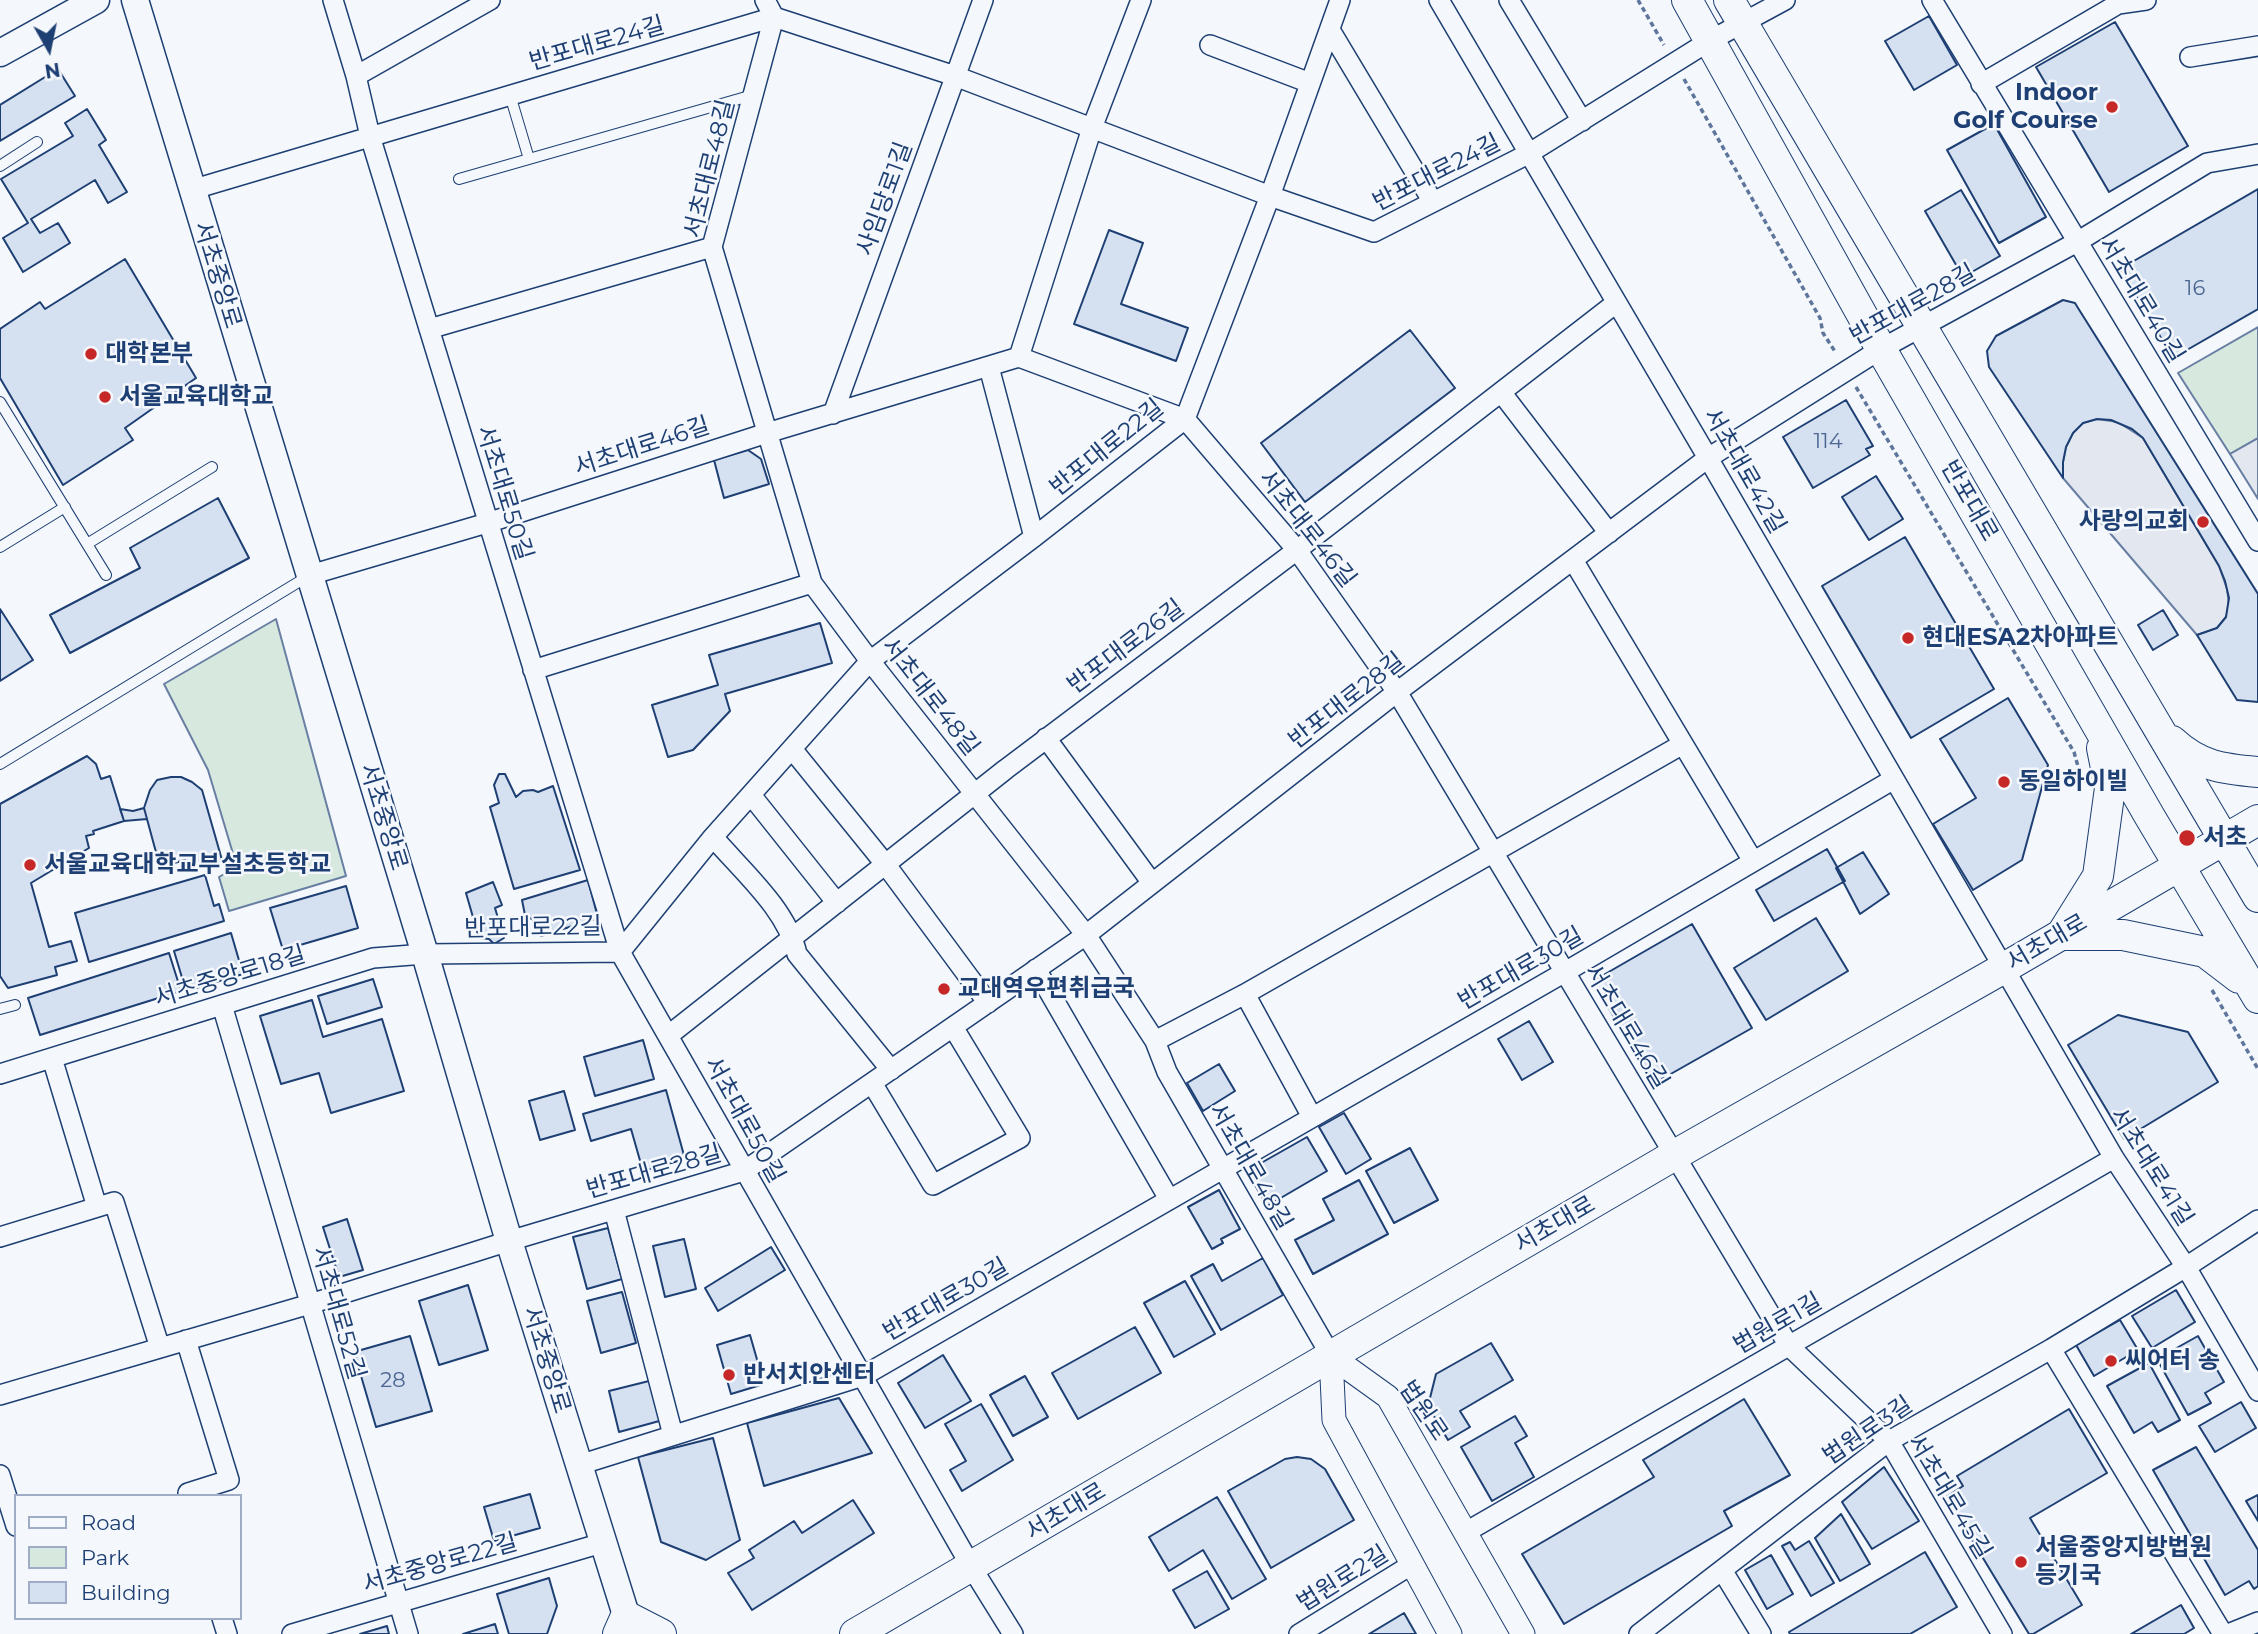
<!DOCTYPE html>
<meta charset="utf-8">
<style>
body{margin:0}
#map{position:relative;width:2258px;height:1634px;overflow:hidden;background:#f4f7fb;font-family:Montserrat,sans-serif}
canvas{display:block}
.legend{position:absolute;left:14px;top:1494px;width:228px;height:126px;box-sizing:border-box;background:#f4f7fb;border:2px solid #9eadc5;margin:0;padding:9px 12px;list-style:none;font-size:21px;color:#1d3f73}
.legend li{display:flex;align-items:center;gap:14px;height:35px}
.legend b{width:35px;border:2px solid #9eadc5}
.north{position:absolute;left:14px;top:14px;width:70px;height:70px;-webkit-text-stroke:5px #f4f7fb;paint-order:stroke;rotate:171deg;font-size:19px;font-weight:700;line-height:28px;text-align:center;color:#1d3f73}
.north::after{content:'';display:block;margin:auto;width:24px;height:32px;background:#1d3f73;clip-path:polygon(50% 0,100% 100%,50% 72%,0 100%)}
</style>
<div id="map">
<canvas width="2258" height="1634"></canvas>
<ul class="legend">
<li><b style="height:9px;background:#f4f7fb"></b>Road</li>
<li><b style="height:19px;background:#d7e8df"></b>Park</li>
<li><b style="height:19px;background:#d5e0f0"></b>Building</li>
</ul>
<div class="north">N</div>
</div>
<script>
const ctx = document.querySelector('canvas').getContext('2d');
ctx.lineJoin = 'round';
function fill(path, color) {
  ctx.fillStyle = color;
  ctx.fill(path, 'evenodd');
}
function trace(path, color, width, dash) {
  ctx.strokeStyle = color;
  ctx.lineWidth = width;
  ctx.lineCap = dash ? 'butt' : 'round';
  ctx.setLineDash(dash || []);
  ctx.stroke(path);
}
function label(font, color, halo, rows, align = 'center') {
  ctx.font = font + ' Montserrat,"Noto Sans KR",sans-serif';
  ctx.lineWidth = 5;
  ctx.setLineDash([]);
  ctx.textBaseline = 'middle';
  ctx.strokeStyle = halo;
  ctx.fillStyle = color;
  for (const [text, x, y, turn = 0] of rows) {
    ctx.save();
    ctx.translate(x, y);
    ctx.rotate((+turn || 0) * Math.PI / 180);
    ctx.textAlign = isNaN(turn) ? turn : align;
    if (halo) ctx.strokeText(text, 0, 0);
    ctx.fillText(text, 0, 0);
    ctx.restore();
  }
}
const green = new Path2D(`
 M2258,327V438L2230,454L2178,373Z
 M276,619L346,876L229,911L219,877L237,867L208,770L164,684Z`);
fill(green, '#d7e8df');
trace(green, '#687fa3', 2);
const parking = new Path2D(`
 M2097,419L2118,422L2143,438L2219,566L2227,589L2229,605L2226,617L2217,628L2197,635L2063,478V462L2066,447L2073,433L2083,423Z
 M2258,438V499L2230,454Z`);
fill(parking, '#e3e8f0');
trace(parking, '#687fa3', 2);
const building = new Path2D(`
 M1929,16L1957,65L1914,90L1885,41Z
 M2115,22L2188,146L2109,192L2036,67Z
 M58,69L75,96L0,141V105Z
 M87,109L106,140L99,145L127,192L108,203L95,180L31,219L40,233L58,223L70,243L23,272L3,238L28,223L1,179L73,136L65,123Z
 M1994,124L2046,217L1999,243L1947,150Z
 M2258,189V309L2173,358L2120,269Z
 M1961,190L2000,256L1963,277L1925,211Z
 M1109,230L1143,243L1121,304L1188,328L1176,361L1074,324Z
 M125,259L196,378L125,428L133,440L63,485L0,378V329L40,302L45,309Z
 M2063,300L2075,303L2078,308L2258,594V702L2237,700L2197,635L2217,628L2226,617L2229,598L2225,581L2219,566L2143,438L2132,429L2111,420L2097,419L2083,423L2073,433L2066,447L2063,462V478L1989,367L1987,351L1996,336Z
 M1410,330L1455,388L1305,502L1261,443Z
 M1846,400L1873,446L1866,449L1870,455L1813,488L1783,437Z
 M748,450L761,459L769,484L724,498L714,460Z
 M1876,476L1903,519L1869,540L1842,497Z
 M218,498L249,558L70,653L50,615L140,568L130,548Z
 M1905,537L1994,689L1911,738L1822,586Z
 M0,609L33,660L0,681Z
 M2163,610L2178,635L2153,650L2138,625Z
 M820,623L832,663L725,694L730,711L693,750L668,757L652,705L718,685L709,655Z
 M2008,698L2048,765L2022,860L1973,890L1933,824L1976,798L1940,739Z
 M87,756L96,764L101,779L110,776L124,821L93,831L94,834L86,836L89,848L31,883L49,947L71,941L77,961L55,967L57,975L8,988L0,976V804Z
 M499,774H505L516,797L523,791L533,790L538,792L553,786L580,870L514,889L490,807L499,803L494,785Z
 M171,777H181L192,782L202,790L222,860L188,870L185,860L160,867L144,808L150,790L157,780Z
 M144,808L147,819L124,821L120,809L133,811Z
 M1827,849L1845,881L1774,921L1756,890Z
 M1863,852L1889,894L1860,914L1836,868Z
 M205,875L214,906L219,904L224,921L89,962L75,913Z
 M588,880L598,918L541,936L532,918L526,920L522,900Z
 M493,882L502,905L495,908L504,938L494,944L489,939L479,938L466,893Z
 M346,886L358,928L283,950L270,908Z
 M1816,918L1848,971L1766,1020L1734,968Z
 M1692,924L1752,1028L1653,1084L1593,981Z
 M231,933L243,974L186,991L174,951Z
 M169,953L181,991L40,1035L28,998Z
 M373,979L382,1007L327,1024L318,996Z
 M312,1000L323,1037L382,1019L404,1091L331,1113L319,1073L281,1084L260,1016Z
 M2118,1015L2188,1032L2218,1082L2124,1139L2068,1045Z
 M1529,1021L1553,1062L1522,1080L1498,1039Z
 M643,1040L654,1079L595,1096L584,1057Z
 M1219,1064L1235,1091L1203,1111L1187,1083Z
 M666,1090L685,1159L643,1171L631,1129L591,1141L583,1114Z
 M564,1091L575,1130L540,1140L529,1101Z
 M1344,1113L1371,1159L1346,1174L1319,1127Z
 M1307,1137L1327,1171L1267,1206L1247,1171Z
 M1410,1148L1438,1200L1394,1223L1366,1171Z
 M1359,1180L1388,1234L1313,1274L1295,1240L1334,1220L1323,1199Z
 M1219,1190L1240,1229L1221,1239L1223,1243L1212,1249L1188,1207Z
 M347,1219L363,1270L339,1277L323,1227Z
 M608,1228L622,1279L587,1289L573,1237Z
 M684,1239L696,1289L665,1297L653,1246Z
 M771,1247L785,1270L718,1311L705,1288Z
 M1263,1258L1283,1295L1221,1330L1191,1276L1213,1264L1222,1281Z
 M1185,1281L1215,1334L1174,1357L1144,1303Z
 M468,1285L488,1350L439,1365L419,1301Z
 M2176,1290L2195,1322L2152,1348L2132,1316Z
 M622,1292L636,1343L601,1353L587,1301Z
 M2120,1320L2138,1350L2094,1376L2076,1345Z
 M1135,1327L1161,1373L1078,1419L1052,1373Z
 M750,1335L764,1384L731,1394L717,1345Z
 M410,1336L432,1411L376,1427L354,1352Z
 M2198,1336L2224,1382L2205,1393L2211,1403L2188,1415L2157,1359Z
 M1491,1343L1513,1380L1460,1411L1470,1427L1448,1440L1428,1406L1436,1374Z
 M943,1355L971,1401L925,1428L898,1383Z
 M2149,1363L2180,1420L2158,1432L2152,1422L2134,1433L2107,1386Z
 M1025,1376L1048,1417L1013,1436L990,1395Z
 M653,1380L663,1420L619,1432L609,1391Z
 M839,1398L872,1453L764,1486L747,1423Z
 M1744,1399L1790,1475L1724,1511L1732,1526L1564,1624L1522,1554L1654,1477L1643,1460Z
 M2241,1402L2256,1428L2215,1452L2199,1426Z
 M981,1404L1013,1460L962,1491L950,1470L966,1461L945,1424Z
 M2069,1409L2107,1473L2030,1518L2082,1605L2033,1634H2029L1946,1497L1963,1486L1957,1476Z
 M1515,1416L1527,1436L1515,1443L1534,1477L1492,1501L1461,1447Z
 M713,1438L740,1540L706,1560L661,1542L638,1457Z
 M2196,1447L2258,1550V1586L2254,1589L2249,1581L2225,1595L2153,1470Z
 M1297,1457L1311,1459L1325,1469L1354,1520L1271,1568L1228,1491L1285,1459Z
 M1884,1467L1919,1521L1872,1549L1842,1502Z
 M530,1494L540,1528L494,1541L484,1507Z
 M2258,1495V1521L2246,1501Z
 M1217,1497L1266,1579L1232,1599L1203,1550L1169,1571L1149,1537Z
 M853,1500L874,1533L752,1610L728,1573L754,1558L749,1550L794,1521L802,1533Z
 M1841,1514L1870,1564L1840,1581L1815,1538Z
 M1809,1541L1834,1583L1811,1596L1782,1546L1790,1542L1795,1550Z
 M1925,1552L1957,1607L1910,1634H1790L1789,1632Z
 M1771,1555L1793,1594L1767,1609L1745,1570Z
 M1207,1571L1229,1609L1195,1628L1173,1590Z
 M549,1578L557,1606L547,1634H509L497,1594Z
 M2181,1605L2194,1628L2184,1634H2131Z
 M1404,1613L1416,1634H1369Z
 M495,1624L498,1634H463Z
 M387,1626L389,1634H360Z`);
fill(building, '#d5e0f0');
trace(building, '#1d3f73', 2);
const service = new Path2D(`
 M510,95L529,159
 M0,166L37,142
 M459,179L753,95
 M0,402L106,575
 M87,544L212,467
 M0,547L65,507
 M0,764L310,575
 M0,1009L15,1005`);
const minor = new Path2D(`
 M333,0L356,76L370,136L620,952L972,1568L1013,1634
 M765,0L774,17L712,247L812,583L870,661L1086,935L1155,1041L1167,1072L1331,1356
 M1439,0L1708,458L2114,1158L2186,1267L2258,1391
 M1509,0L1582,121
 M1932,0L2258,541
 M1330,30L1433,202
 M1210,45L1310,83
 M2190,57L2258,46
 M356,76L490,0
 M1981,84L2118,4L2146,0
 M191,190L774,17L955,76L1270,196L1374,232L1528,154L1711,40L1785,0
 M429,329L712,247
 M1019,357L1092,128L1141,0
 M989,367L1034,537
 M1501,392L1609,533
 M833,414L983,0
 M1573,560L1753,861
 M310,575L487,523L767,433L1019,357L1185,419L1297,550L1397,692L1789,1346L1889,1441L2002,1634
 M533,670L812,583
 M1046,738L1152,883
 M792,749L886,865L988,1003
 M751,795L837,903
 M713,837C742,871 787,909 797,954L891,1070
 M1036,969L1169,1199
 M1245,994L1312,1117
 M222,1005L408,1634
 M669,1035L1006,769L1297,550L1616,303
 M1155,1041L1245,994L1683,744
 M52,1058L97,1207
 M0,1074L373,958L425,954L620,952L713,837L870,661L1034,537L1185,419L1270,196L1340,0
 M872,1083L933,1185L1020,1138L953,1027
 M614,1210L673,1435
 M0,1237L114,1202L160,1348
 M186,1340L229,1480L188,1493L189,1496
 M2051,1349L2223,1634
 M0,1395L310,1304L509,1241L744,1171L1086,935L1397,692L1708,458L1881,349L2077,242L2207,163L2258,154
 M579,1465L863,1376L1565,972L1894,779
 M0,1475L16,1526
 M1466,1532L2114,1158
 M1722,1570L1761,1634
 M222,1618L227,1634
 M292,1634L602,1543
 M1299,1634L1411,1565
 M1639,1634L1889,1441L2051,1349L2186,1267L2258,1220
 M2228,1634L2258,1622`);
const tertiary = new Path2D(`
 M1331,1356L1388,1397L1523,1634
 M1331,1356L1334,1420L1450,1634`);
const secondary = new Path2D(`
 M135,0L425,954L509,1241L632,1634
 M0,53L96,0`);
const primary = new Path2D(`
 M1687,0L1881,349L2150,817L2258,998
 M1729,0L2258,897
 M2172,741C2199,766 2222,769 2258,772
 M2063,932L2098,876L2110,788L2102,748
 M2062,935H2123L2205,952L2239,978
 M618,1634L626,1616L661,1634
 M855,1634L1673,1156L2004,968L2258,820`);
trace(service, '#1d3f73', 12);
trace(minor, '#1d3f73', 22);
trace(tertiary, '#1d3f73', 25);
trace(secondary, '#1d3f73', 29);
trace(primary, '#1d3f73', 32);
trace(new Path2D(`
 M1638,0L1664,45
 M1684,79L1820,318L1823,333L1836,353
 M1856,387L2074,752L2079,770
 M2212,990L2258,1069`), '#5e769c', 3.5, [5, 3.5]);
trace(service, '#f4f7fb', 10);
trace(minor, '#f4f7fb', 19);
trace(tertiary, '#f4f7fb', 23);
trace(secondary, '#f4f7fb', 26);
trace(primary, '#f4f7fb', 30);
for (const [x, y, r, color] of [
 [2112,107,7,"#c62828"],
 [91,354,7,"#c62828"],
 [105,397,7,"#c62828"],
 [2203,522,7,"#c62828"],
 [1908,638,7,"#c62828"],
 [2004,782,7,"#c62828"],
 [2187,838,9,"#c62828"],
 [30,865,7,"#c62828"],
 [944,989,7,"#c62828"],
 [2111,1361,7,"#c62828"],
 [729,1375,7,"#c62828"],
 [2021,1562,7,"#c62828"]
]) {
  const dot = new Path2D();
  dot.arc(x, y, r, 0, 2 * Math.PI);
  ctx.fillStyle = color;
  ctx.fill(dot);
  trace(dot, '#f4f7fb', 2.5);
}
label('21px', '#4b6792', null, [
 ["16",2195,289],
 ["114",1828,442],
 ["28",393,1381]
]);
label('24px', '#1d3f73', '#f4f7fb', [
 ["반포대로24길",597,44,-16],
 ["서초대로48길",710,169,-76],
 ["반포대로24길",1437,173,-27],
 ["사임당로1길",885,199,-70],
 ["서초중앙로",217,275,73],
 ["서초대로40길",2141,300,59],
 ["반포대로28길",1913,305,-29],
 ["서초대로46길",642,447,-18],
 ["반포대로22길",1107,448,-39],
 ["서초대로42길",1744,471,60],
 ["서초대로50길",504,493,73],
 ["반포대로",1969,501,60],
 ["서초대로46길",1307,529,52],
 ["반포대로26길",1126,647,-37],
 ["서초대로48길",930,697,52],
 ["반포대로28길",1347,701,-38],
 ["서초중앙로",383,817,73],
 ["반포대로22길",533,928,-1],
 ["서초대로",2047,943,-30],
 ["반포대로30길",1521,969,-30],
 ["서초중앙로18길",230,977,-17],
 ["서초대로46길",1626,1027,59],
 ["서초대로50길",744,1120,61],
 ["서초대로48길",1250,1167,60],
 ["서초대로41길",2151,1167,58],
 ["반포대로28길",654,1172,-16],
 ["서초대로",1555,1225,-30],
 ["반포대로30길",946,1300,-30],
 ["서초대로52길",338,1313,74],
 ["법원로1길",1778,1324,-30],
 ["서초중앙로",546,1360,73],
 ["법원로",1423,1411,56],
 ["법원로3길",1868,1431,-34],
 ["서초대로45길",1949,1497,59],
 ["서초대로",1066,1512,-31],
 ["서초중앙로22길",440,1564,-16],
 ["법원로2길",1343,1579,-32]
]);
label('bold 24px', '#1d3f73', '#f4f7fb', [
 ["Indoor",2098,93,"right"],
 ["Golf Course",2098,121,"right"],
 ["대학본부",105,354],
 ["서울교육대학교",119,397],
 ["사랑의교회",2189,522,"right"],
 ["현대ESA2차아파트",1922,638],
 ["동일하이빌",2018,782],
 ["서초",2203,838],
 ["서울교육대학교부설초등학교",44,865],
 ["교대역우편취급국",958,989],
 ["씨어터 송",2125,1361],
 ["반서치안센터",743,1375],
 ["서울중앙지방법원",2035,1548],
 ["등기국",2035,1576]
], 'left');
</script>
